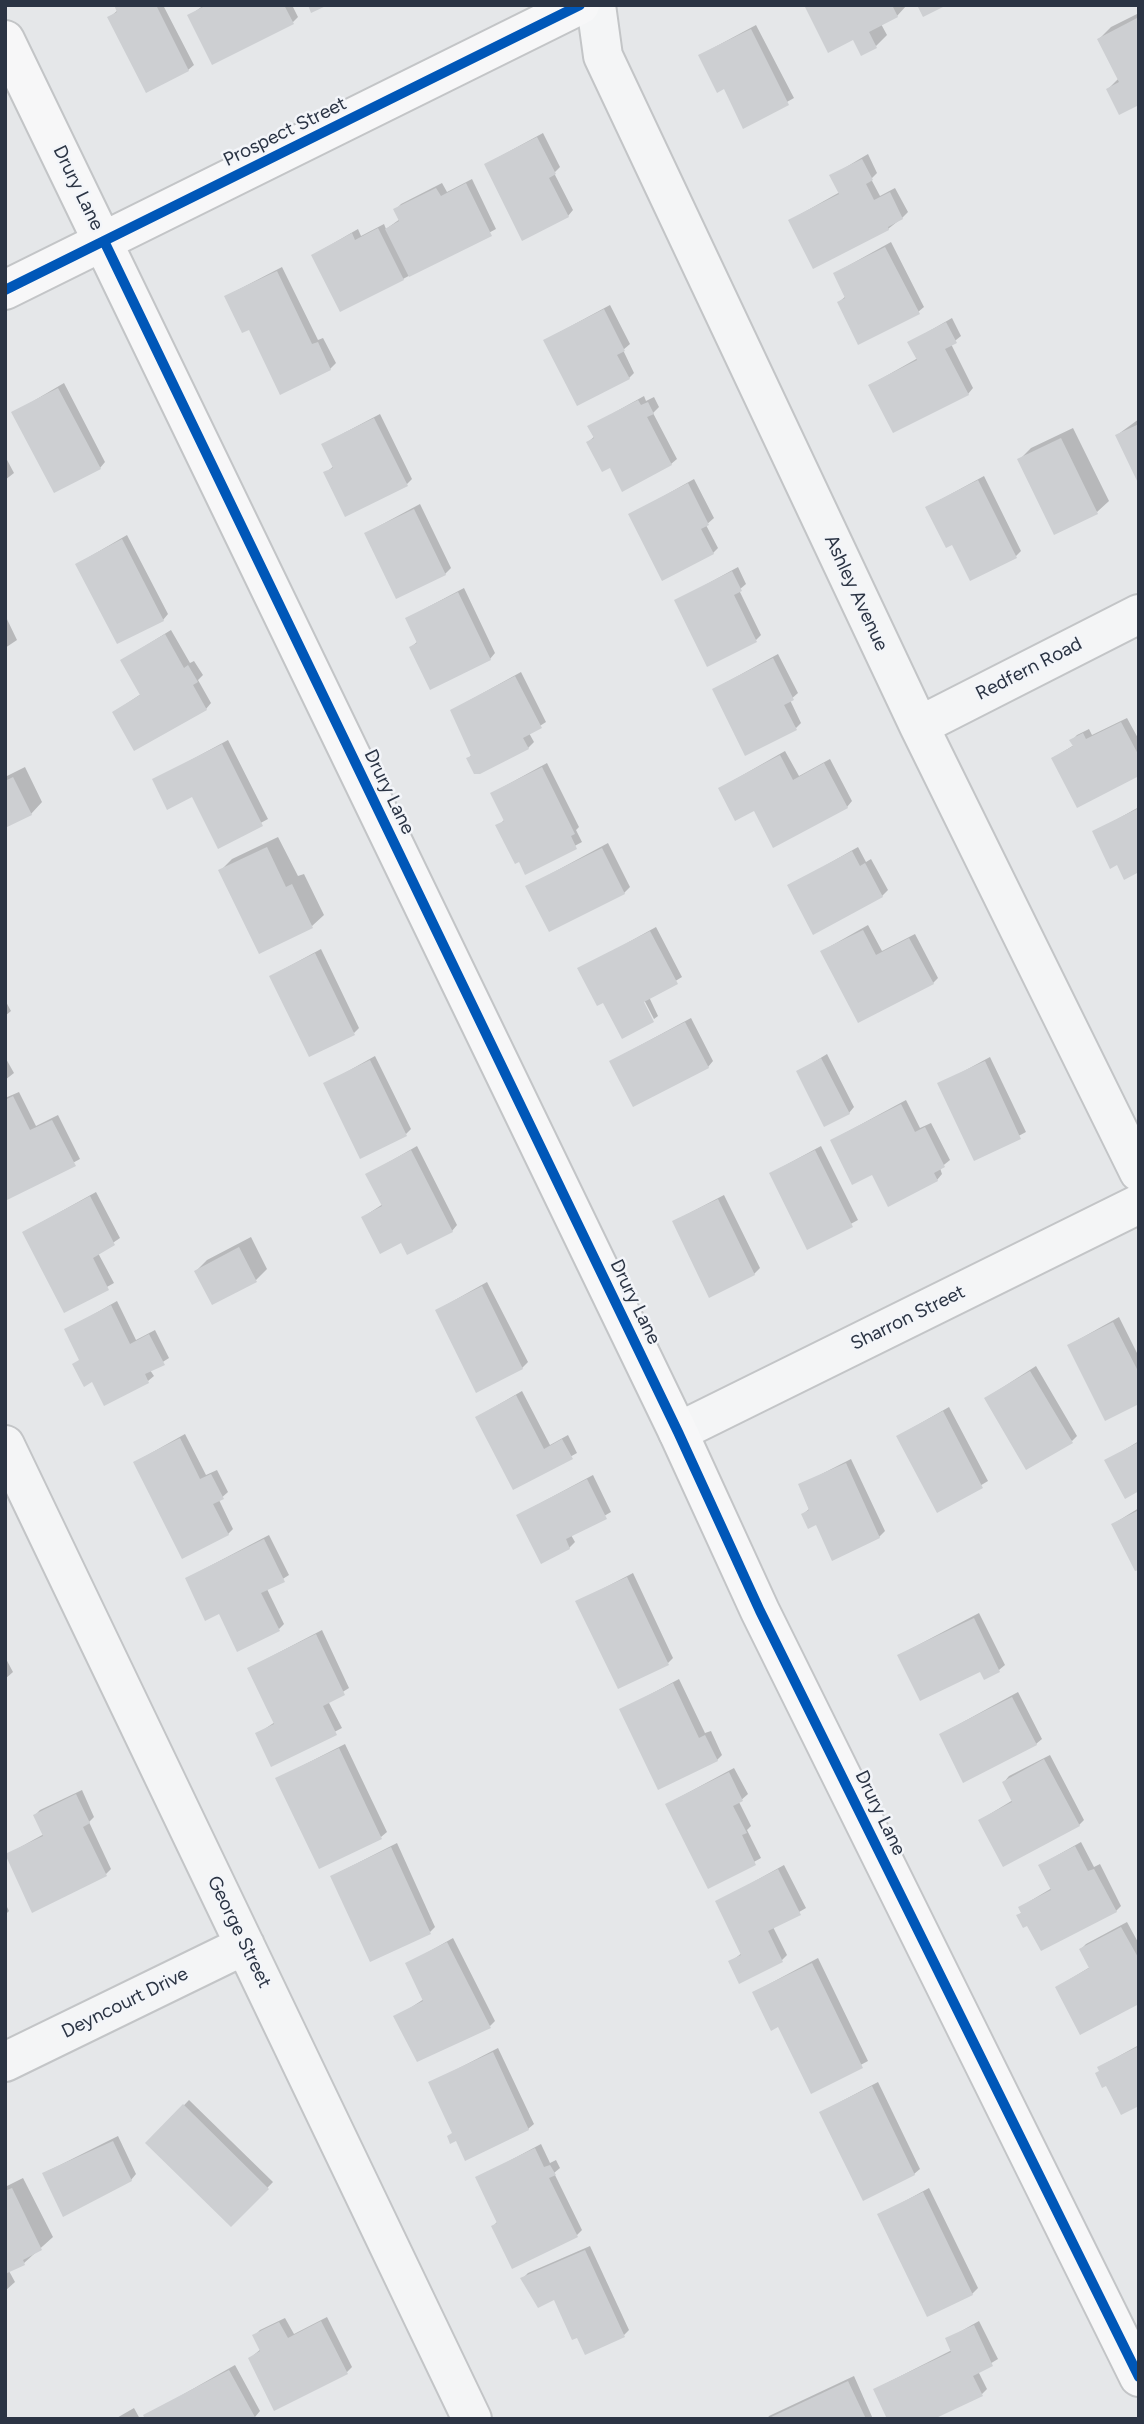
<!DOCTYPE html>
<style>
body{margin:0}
#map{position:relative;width:1144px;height:2424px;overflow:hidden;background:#e5e7e9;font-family:Figtree,sans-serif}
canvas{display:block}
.frame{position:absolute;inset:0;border:7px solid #2b3444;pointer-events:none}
</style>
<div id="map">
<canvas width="1144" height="2424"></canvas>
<div class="frame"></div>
</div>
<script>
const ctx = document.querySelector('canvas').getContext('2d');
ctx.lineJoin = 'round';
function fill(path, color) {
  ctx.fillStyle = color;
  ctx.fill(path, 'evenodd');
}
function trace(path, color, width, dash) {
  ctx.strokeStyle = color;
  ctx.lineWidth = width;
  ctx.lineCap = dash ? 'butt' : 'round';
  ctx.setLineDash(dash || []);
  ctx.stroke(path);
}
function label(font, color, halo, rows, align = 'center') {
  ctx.font = font + ' Figtree,sans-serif';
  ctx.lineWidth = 5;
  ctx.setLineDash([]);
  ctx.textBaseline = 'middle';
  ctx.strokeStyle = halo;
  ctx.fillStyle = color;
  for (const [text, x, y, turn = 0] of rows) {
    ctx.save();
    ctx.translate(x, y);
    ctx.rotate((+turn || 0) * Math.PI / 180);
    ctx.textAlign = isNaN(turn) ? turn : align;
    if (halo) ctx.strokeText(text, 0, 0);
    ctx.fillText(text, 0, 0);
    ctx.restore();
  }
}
fill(new Path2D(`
 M116,5H163L194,65L188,70L110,17L118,10Z
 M204,5H292L298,17L293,22L189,16Z
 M806,5H907L897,16L881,24L887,35L876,46Z
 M1139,13V103L1108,89L1119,78L1099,39L1111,27Z
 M756,25L794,98L744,126L724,87L700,55Z
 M543,133L560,167L554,173L573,210L568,216L486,164Z
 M868,154L877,173L871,179L880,196L895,188L908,212L902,218L888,229L790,220L840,192L831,176Z
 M472,179L496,229L403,279L313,255L358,229L361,236L384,224L386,229L400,219L395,210L401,204L442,183L447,192Z
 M891,242L924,307L918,312L839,302L846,296L835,273Z
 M282,267L318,340L323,338L336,363L330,369L250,328L226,296Z
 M610,305L630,344L623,350L634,373L629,378L545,340Z
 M952,318L961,336L951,344L973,388L968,394L870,385L918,358L910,342Z
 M64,383L105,462L100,468L13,413Z
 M644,396L646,401L654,397L659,407L653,413L677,459L671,464L611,466L588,442L595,436L590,426Z
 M380,414L412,479L407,484L325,473L334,466L323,444Z
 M1139,419V481L1117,435Z
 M1073,428L1109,501L1097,512L1019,460L1031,448Z
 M5,456L14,473L5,480Z
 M984,476L1021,551L1016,556L953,543L927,507Z
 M694,479L714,518L706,525L718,548L713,553L630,515Z
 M420,504L451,568L445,574L366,533Z
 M127,535L168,614L163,620L77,564Z
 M738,567L746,584L739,590L761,635L756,640L676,601Z
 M464,588L495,653L490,659L411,647L417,642L407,618Z
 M5,615L17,640L5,648Z
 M171,630L190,663L194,661L203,675L198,680L211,703L206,709L114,712L141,694L122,660Z
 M778,654L798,693L790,700L801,723L796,728L714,689Z
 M521,672L546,722L529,733L534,742L528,748L468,759L472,754L452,710Z
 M1127,718L1139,740V774L1053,758L1074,745L1071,741L1077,735L1089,729L1092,735Z
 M228,740L268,819L218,846L193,795L154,780Z
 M785,751L799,776L830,759L852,801L847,807L755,809L720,788Z
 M547,763L579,827L576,830L582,842L526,872L498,826L505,819L492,793Z
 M25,767L42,802L31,814L5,826V777Z
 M1139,807V870L1117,863L1094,832Z
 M278,837L298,876L304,874L324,915L312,926L220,871L232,859Z
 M608,843L630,887L624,893L528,886Z
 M858,847L866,862L871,859L888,890L882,896L789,886Z
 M868,925L882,951L915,934L938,978L933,983L822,951Z
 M656,927L682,977L649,997L658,1016L654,1019L641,994L603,1000L580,969Z
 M321,949L359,1028L354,1033L271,976Z
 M5,1000L11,1011L5,1016Z
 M691,1018L713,1061L708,1067L611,1061Z
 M827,1054L854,1107L849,1113L798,1072Z
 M375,1056L411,1129L406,1134L325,1084Z
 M5,1057L14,1073L5,1080Z
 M990,1057L1026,1132L975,1159L940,1084Z
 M19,1092L36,1126L58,1115L80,1159L8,1198L5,1193V1098Z
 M906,1100L920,1128L931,1123L950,1160L940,1168L942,1174L937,1180L873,1173L832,1140Z
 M417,1146L457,1225L452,1231L402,1240L363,1217L383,1204L368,1174Z
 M821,1146L858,1220L808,1247L771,1173Z
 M96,1192L120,1238L98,1253L114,1283L64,1311L24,1232Z
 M724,1195L760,1268L754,1274L674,1221Z
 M251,1237L267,1269L256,1280L196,1271L207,1260Z
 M487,1282L528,1362L522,1368L437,1310Z
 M117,1301L136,1340L155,1330L169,1358L150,1370L154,1376L148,1381L80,1359L66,1330Z
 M1119,1317L1139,1357V1402L1069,1345Z
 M1036,1366L1077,1436L1072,1441L986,1398Z
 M522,1391L550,1445L568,1435L577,1453L514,1488L477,1417Z
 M949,1407L988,1481L938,1511L898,1436Z
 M185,1434L206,1475L217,1470L228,1492L219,1500L233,1529L228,1534L135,1462Z
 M1139,1441V1489L1106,1461Z
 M851,1459L885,1531L879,1537L816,1523L803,1514L809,1509L800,1485Z
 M593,1475L611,1512L571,1535L575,1542L569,1548L518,1515Z
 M1139,1508V1568L1113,1524Z
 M269,1535L289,1575L267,1589L284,1624L279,1629L219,1612L187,1578Z
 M633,1573L673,1658L668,1663L577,1602Z
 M979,1613L1005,1665L999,1670L985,1678L980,1670L899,1655Z
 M322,1630L349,1688L328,1701L342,1728L272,1764L257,1734L275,1722L249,1668Z
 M5,1657L13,1672L5,1679Z
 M679,1679L705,1733L711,1731L722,1755L717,1760L621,1710Z
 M1018,1692L1042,1739L1036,1744L941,1734Z
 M345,1744L387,1832L381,1837L278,1778Z
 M1050,1755L1084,1820L1079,1825L980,1820L1013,1800L1004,1782L1009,1776Z
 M734,1768L748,1794L739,1802L751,1826L747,1830L761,1858L709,1887L667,1804Z
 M82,1790L94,1817L89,1822L111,1869L106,1874L6,1855L44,1834L35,1815L40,1810Z
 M1081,1842L1094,1867L1100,1864L1121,1906L1116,1911L1028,1924L1018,1916L1022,1912L1020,1907L1052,1888L1040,1865Z
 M397,1843L435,1927L430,1932L332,1876Z
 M784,1865L806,1908L773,1927L787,1955L782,1960L730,1962L742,1953L717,1902Z
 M5,1903L9,1911L5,1915Z
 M1127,1922L1139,1944V2002L1057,1987L1090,1967L1081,1949L1086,1944Z
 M453,1938L495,2021L490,2026L396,2017L424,1999L407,1964Z
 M818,1958L868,2061L812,2091L779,2025L754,1992Z
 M1139,2045V2104L1099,2067Z
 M498,2048L534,2124L528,2129L453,2132L430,2083Z
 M878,2082L920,2169L914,2174L821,2112Z
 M189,2100L273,2182L231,2225L148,2143Z
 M118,2136L136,2174L131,2180L44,2173Z
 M541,2144L550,2163L556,2160L560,2168L554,2173L582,2230L577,2235L493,2226L498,2221L477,2178Z
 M23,2178L53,2237L24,2263L9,2271L15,2282L5,2291V2187Z
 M929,2188L978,2288L972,2294L879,2215Z
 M590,2246L629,2330L624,2335L523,2278L528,2273Z
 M327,2317L352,2367L347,2372L250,2358L261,2349L254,2336L260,2330L285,2318L294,2334Z
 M979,2321L998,2359L978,2371L987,2389L982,2394L875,2389L952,2350L947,2339Z
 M235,2365L260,2411L255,2417L145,2416Z
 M854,2376L873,2419H767L769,2416Z
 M134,2408L140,2419H115Z`), '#0003');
fill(new Path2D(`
 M114,5H156L189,71L146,93L107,17L117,12Z
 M207,5H284L294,24L212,65L187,15Z
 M308,5H328L311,13Z
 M804,5H892L898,17L869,32L877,48L861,56L853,40L828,53Z
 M917,5H947L923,17Z
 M1139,17V105L1119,115L1106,89L1119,82L1097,39Z
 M751,29L789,105L743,129L724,89L717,93L698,55Z
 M537,137L556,174L549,178L569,217L522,241L484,164Z
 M862,159L873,180L866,184L874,200L890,192L903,219L888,227L889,230L813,269L788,220L839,194L829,175Z
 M466,183L492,236L409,277L385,229L399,221L393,209L436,188L441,196Z
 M378,228L404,280L340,312L311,255L352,233L355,240Z
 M885,247L920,314L858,345L837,302L845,298L833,273Z
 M277,271L312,344L318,342L331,370L280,395L249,330L242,333L224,296Z
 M604,309L625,351L617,355L630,379L577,406L543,340Z
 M946,322L957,343L945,349L969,395L893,433L868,385L917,360L907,342Z
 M58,388L101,469L54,493L11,412Z
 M638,400L641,405L648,402L654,414L647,417L672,465L622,492L610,468L602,472L586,442L594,438L587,426Z
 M374,418L408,486L345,517L323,472L333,468L321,444Z
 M1139,424V485L1115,435Z
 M1061,438L1098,514L1054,535L1017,459Z
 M978,480L1017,558L970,581L952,545L946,548L925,507Z
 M688,483L709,525L701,529L714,554L662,581L628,514Z
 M414,509L446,575L396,599L364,533Z
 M122,539L164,621L117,644L75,564Z
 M732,571L742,591L734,595L757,642L707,667L674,600Z
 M458,592L491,660L430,690L409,647L417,643L405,618Z
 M165,634L184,668L188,665L198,682L193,685L207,710L134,751L112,712L140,695L120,660Z
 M773,658L794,700L784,705L797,730L745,756L712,689Z
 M515,676L542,728L523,738L529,749L480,774H474L466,758L471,756L450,710Z
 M1121,722L1139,756V776L1077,808L1051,758L1073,746L1069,740L1083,733L1086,739Z
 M222,744L263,826L218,849L192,797L167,810L152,779Z
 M780,755L793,780L824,763L848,808L773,848L754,811L735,821L718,788Z
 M542,767L575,834L571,836L577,849L525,875L519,862L515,864L495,825L504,821L490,793Z
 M13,777L32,815L5,828V781Z
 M1139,808V872L1124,880L1117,865L1110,869L1092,831Z
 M267,847L286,887L292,884L313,928L259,954L218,870Z
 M602,848L625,894L549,932L525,886Z
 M852,851L860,866L865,863L883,897L813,935L787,885Z
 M863,930L876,955L909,938L934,984L858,1023L820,951Z
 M650,931L678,984L644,1002L654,1022L622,1039L603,1003L597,1006L577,968Z
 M315,953L355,1035L309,1057L269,976Z
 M685,1022L709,1068L633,1107L609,1061Z
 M821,1058L850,1114L824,1127L796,1071Z
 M370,1060L407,1136L360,1159L323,1083Z
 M985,1061L1021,1139L974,1161L937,1083Z
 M13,1096L30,1130L52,1120L76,1166L7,1200L5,1100Z
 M901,1104L915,1132L925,1127L945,1167L934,1173L938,1181L888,1207L872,1175L852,1185L830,1140Z
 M411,1150L453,1232L407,1255L401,1243L380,1254L361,1217L382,1206L365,1174Z
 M815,1150L853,1227L807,1250L769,1173Z
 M90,1196L115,1245L93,1258L109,1290L64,1313L22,1232Z
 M718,1199L755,1275L709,1298L672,1221Z
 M239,1247L257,1282L212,1305L194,1271Z
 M482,1286L523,1369L476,1393L435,1310Z
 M111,1305L130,1344L149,1334L165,1365L145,1374L149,1383L104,1406L92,1382L84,1387L72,1364L79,1360L64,1329Z
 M1113,1322L1139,1373V1404L1105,1421L1067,1345Z
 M1030,1371L1073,1443L1026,1470L984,1398Z
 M516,1395L544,1449L562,1439L573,1459L513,1490L475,1417Z
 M943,1411L983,1488L937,1513L896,1436Z
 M180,1438L200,1479L211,1474L224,1499L213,1504L229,1535L182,1559L133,1462Z
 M1139,1442V1491L1125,1499L1104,1460Z
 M846,1463L880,1538L832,1561L816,1525L808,1529L801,1514L809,1510L798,1484Z
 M587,1479L607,1519L566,1539L570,1549L541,1564L516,1515Z
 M1139,1510V1570L1135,1571L1111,1524Z
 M264,1539L285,1582L261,1593L280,1631L237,1652L219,1614L205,1621L185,1578Z
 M627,1577L669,1665L618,1689L575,1601Z
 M974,1618L1000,1672L984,1680L980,1672L920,1701L897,1655Z
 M316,1634L345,1695L323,1706L337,1735L271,1767L255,1733L274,1724L247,1668Z
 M673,1683L699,1738L705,1735L718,1761L658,1790L619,1709Z
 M1012,1697L1037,1745L963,1783L939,1734Z
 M339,1748L382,1839L319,1869L275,1778Z
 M1044,1759L1080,1826L1003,1867L978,1820L1012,1802L1002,1782Z
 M729,1772L743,1801L733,1806L747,1833L742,1835L756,1865L708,1889L665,1804Z
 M76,1794L90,1823L83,1827L107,1876L32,1913L5,1854L43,1836L33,1815Z
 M1075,1846L1088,1871L1094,1869L1117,1912L1041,1951L1027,1926L1023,1928L1016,1915L1021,1913L1018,1907L1051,1890L1038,1865Z
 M391,1847L431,1934L370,1962L330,1876Z
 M778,1869L801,1915L768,1931L783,1962L739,1984L728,1961L741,1955L715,1901Z
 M1121,1927L1139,1959V2004L1080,2035L1055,1987L1089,1968L1079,1949Z
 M447,1942L491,2028L417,2062L393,2016L423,2001L405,1963Z
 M812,1963L863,2068L811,2094L778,2027L771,2031L752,1992Z
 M1139,2046V2106L1121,2115L1106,2086L1102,2088L1095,2073L1099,2071L1097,2067Z
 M493,2052L529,2130L465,2161L456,2141L450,2144L447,2136L452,2133L428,2082Z
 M872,2086L915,2175L863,2201L819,2112Z
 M183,2104L269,2189L231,2227L145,2143Z
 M113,2141L132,2181L63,2217L42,2173Z
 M535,2148L544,2167L550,2165L556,2175L549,2178L578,2237L512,2269L491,2226L497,2223L475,2177Z
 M12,2188L42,2250L23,2260L25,2265L5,2274V2191Z
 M923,2192L973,2295L927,2317L877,2214Z
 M585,2250L625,2337L585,2355L577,2338L572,2340L554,2300L538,2308L520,2278Z
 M321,2321L348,2374L274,2411L248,2358L260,2351L252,2335L279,2322L288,2338Z
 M974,2325L993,2366L973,2376L983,2396L934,2419H887L873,2389L951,2352L945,2338Z
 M229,2370L256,2419H145L143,2415Z
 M848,2381L866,2419H767Z`), '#cdcfd2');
const street = new Path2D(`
 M596,5L603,56L919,726L1139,1172
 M919,726L1139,614
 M678,1432L1139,1204
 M5,1445L472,2419
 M5,2062L245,1945`);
const secondary = new Path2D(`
 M5,40L678,1432L760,1611L1139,2377
 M5,290L580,5`);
trace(street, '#c3c5c7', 42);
trace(secondary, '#c3c5c7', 42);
trace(street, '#f4f5f6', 38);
trace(secondary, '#f7f7f8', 38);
trace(new Path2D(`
 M104,241L678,1432L760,1611L1139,2377
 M5,290L580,5`), '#0057b8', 10);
label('19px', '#2b3444', '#f3f5f9', [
 ["Prospect Street",285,132,-26],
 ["Drury Lane",78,188,64],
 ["Ashley Avenue",856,593,65],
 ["Redfern Road",1029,669,-27],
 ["Drury Lane",389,792,64],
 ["Drury Lane",635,1302,64],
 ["Sharron Street",908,1318,-26],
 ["Drury Lane",880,1813,64],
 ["George Street",239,1932,64],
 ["Deyncourt Drive",125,2003,-26]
]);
</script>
